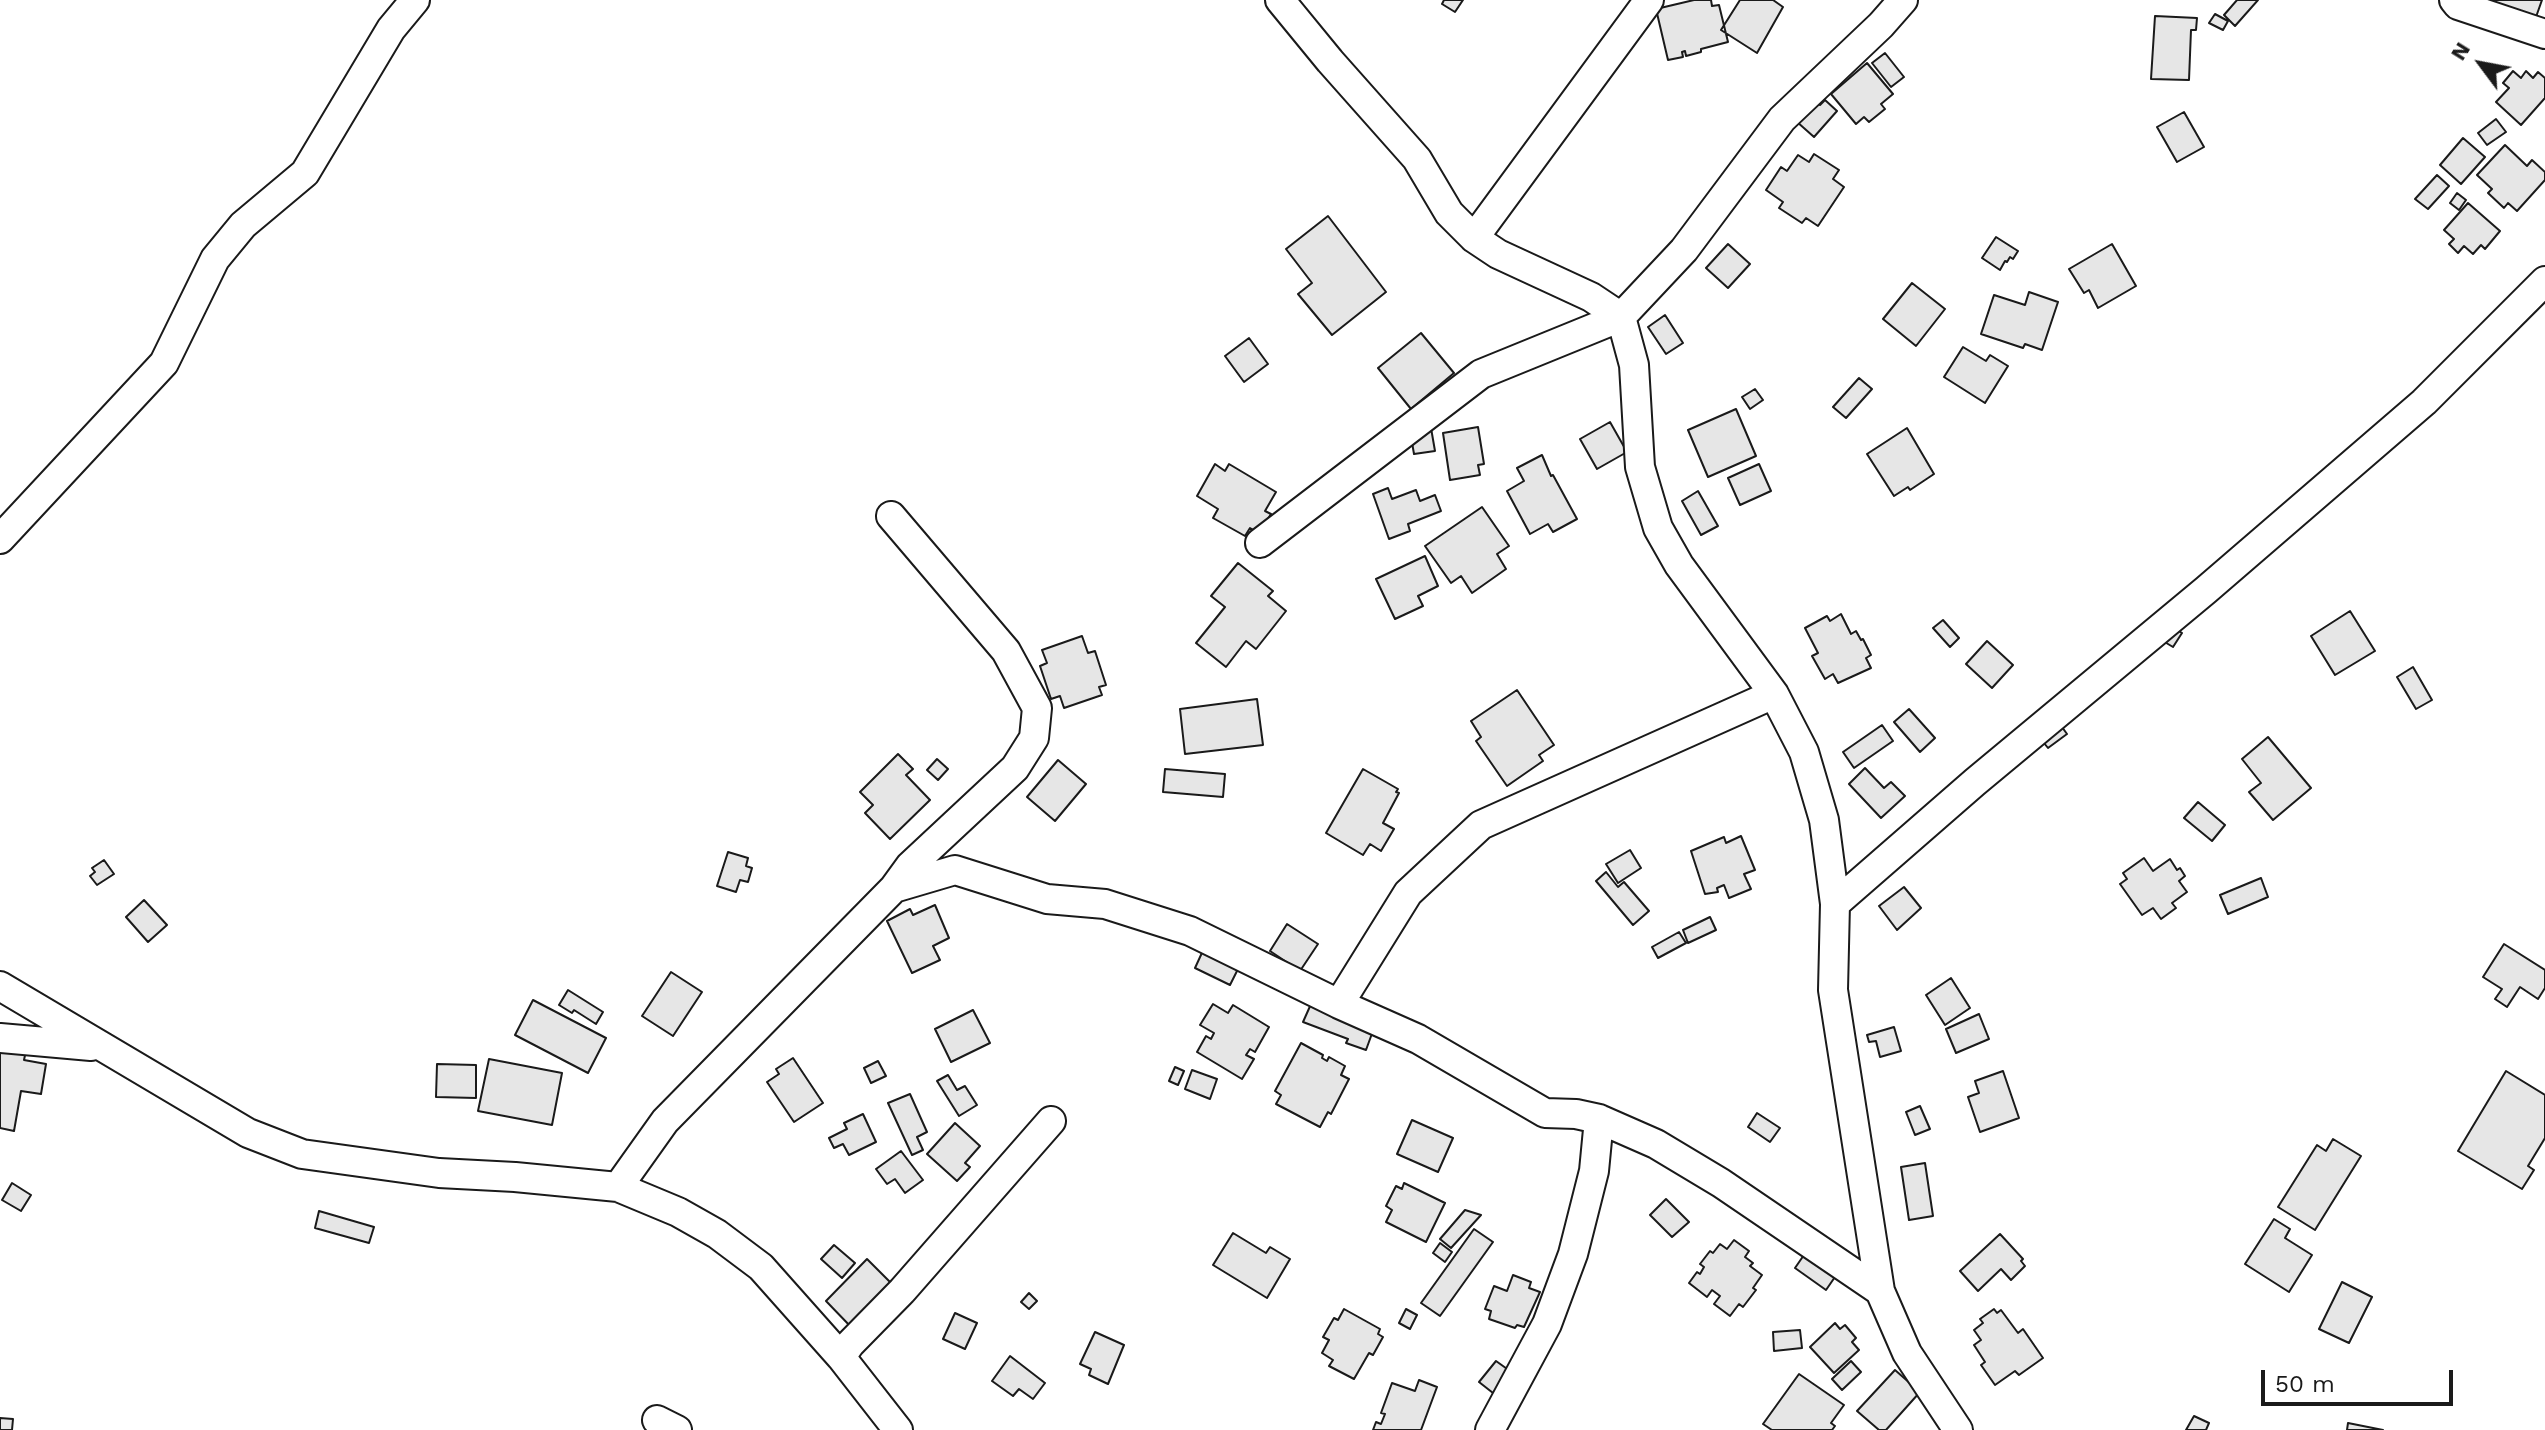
<!DOCTYPE html>
<style>
body{margin:0}
#map{position:relative;width:2545px;height:1430px;overflow:hidden;background:#fff;font-family:"Work Sans",sans-serif}
canvas{display:block}
.north{position:absolute;left:2441px;top:24px;width:80px;height:80px;-webkit-text-stroke:6px #fff;paint-order:stroke;rotate:302deg;font-size:22px;font-weight:700;line-height:32px;text-align:center;color:#1a1a1a}
.north::after{content:'';display:block;margin:auto;width:28px;height:36px;background:#1a1a1a;clip-path:polygon(50% 0,100% 100%,50% 72%,0 100%)}
.scale{position:absolute;left:2261px;top:1370px;width:192px;height:36px;box-sizing:border-box;border:4px solid #1a1a1a;border-top:0;padding-left:10px;font-size:24px;line-height:28px;white-space:nowrap;color:#1a1a1a;-webkit-text-stroke:6px #fff;paint-order:stroke}
</style>
<div id="map">
<canvas width="2545" height="1430"></canvas>
<div class="north">N</div>
<div class="scale">50 m</div>
</div>
<script>
const ctx = document.querySelector('canvas').getContext('2d');
ctx.lineJoin = 'round';
function fill(path, color) {
  ctx.fillStyle = color;
  ctx.fill(path, 'evenodd');
}
function trace(path, color, width, dash) {
  ctx.strokeStyle = color;
  ctx.lineWidth = width;
  ctx.lineCap = dash ? 'butt' : 'round';
  ctx.setLineDash(dash || []);
  ctx.stroke(path);
}
const building = new Path2D(`
 M1444,0H1463L1455,12L1442,4Z
 M1694,0H1711L1712,6L1719,5L1728,42L1701,49V52L1686,56L1685,51L1682,52L1683,57L1668,60L1656,9Z
 M1740,0H1773L1783,7L1757,53L1721,30Z
 M2237,0H2258L2235,26L2224,15Z
 M2488,0H2542L2536,17Z
 M2215,14L2228,21L2223,30L2209,23Z
 M2155,16L2197,18L2196,30H2191L2189,80L2151,79Z
 M1885,53L1904,77L1891,87L1872,63Z
 M1867,63L1893,94L1881,104L1885,109L1869,122L1864,117L1856,124L1831,94Z
 M2513,71L2521,78L2526,71L2533,78L2538,72L2545,78V98L2521,125L2496,102L2509,88L2503,83Z
 M1814,100L1820,105L1825,100L1837,111L1814,137L1796,121Z
 M2184,112L2204,147L2177,162L2157,127Z
 M2496,119L2506,132L2487,145L2478,133Z
 M2463,138L2485,157L2461,184L2440,165Z
 M2505,145L2527,166L2532,160L2545,172V180L2517,211L2508,203L2504,208L2488,193L2492,189L2477,175Z
 M1814,154L1839,170L1833,179L1844,187L1818,226L1806,218L1802,223L1779,208L1783,202L1766,190L1781,167L1787,171L1798,155L1809,162Z
 M2437,175L2449,186L2428,209L2415,199Z
 M2457,193L2466,200L2459,210L2450,203Z
 M2468,203L2500,231L2485,249L2481,245L2473,254L2464,246L2458,253L2449,244L2454,239L2444,230Z
 M1328,216L1386,292L1332,335L1298,294L1312,283L1286,249Z
 M1996,237L2018,251L2013,259L2010,257L2007,262L2005,261L2000,270L1982,258Z
 M1728,244L1750,264L1728,288L1706,268Z
 M2112,244L2136,286L2098,308L2089,290L2084,293L2069,269Z
 M1912,283L1945,309L1916,346L1883,319Z
 M2029,292L2058,302L2042,350L2025,344L2023,348L1981,334L1994,295L2025,305Z
 M1665,315L1683,343L1666,354L1648,327Z
 M1421,333L1454,373L1411,409L1378,368Z
 M1249,338L1268,364L1244,382L1225,356Z
 M1963,347L1986,361L1990,355L2008,366L1985,403L1944,377Z
 M1859,378L1872,389L1846,418L1833,407Z
 M1755,389L1763,400L1750,409L1742,397Z
 M1736,409L1756,456L1708,477L1688,430Z
 M1610,422L1627,452L1597,469L1580,439Z
 M1478,427L1484,464L1478,465L1480,475L1450,480L1443,433Z
 M1431,428L1435,451L1414,454L1410,431Z
 M1907,428L1934,474L1910,490L1908,487L1894,496L1867,454Z
 M1542,455L1551,476L1553,475L1577,519L1553,532L1548,524L1530,534L1507,491L1524,481L1517,468Z
 M1215,464L1225,471L1229,464L1276,492L1265,511L1271,514L1259,533L1250,528L1245,536L1213,518L1218,509L1197,496Z
 M1759,464L1771,491L1740,505L1728,478Z
 M1388,488L1392,499L1416,490L1420,501L1435,495L1441,511L1408,524L1410,531L1389,539L1373,494Z
 M1698,491L1718,526L1701,535L1682,501Z
 M1482,507L1509,546L1497,554L1506,569L1472,593L1461,576L1451,583L1425,546Z
 M1425,556L1438,586L1418,596L1423,606L1395,619L1376,579Z
 M1238,563L1273,591L1268,596L1286,611L1256,649L1246,641L1226,667L1196,643L1225,607L1211,596Z
 M2350,611L2375,651L2335,675L2311,636Z
 M1841,614L1851,634L1856,631L1861,640L1863,639L1871,655L1866,658L1871,668L1838,683L1833,674L1825,679L1812,656L1818,653L1805,628L1827,616L1830,621Z
 M1943,620L1959,638L1950,647L1933,628Z
 M2167,623L2182,633L2173,647L2158,638Z
 M1082,636L1088,653L1095,651L1106,685L1099,687L1102,695L1064,708L1060,696L1051,699L1040,666L1047,663L1042,650Z
 M1987,641L2013,665L1992,688L1966,664Z
 M2413,667L2432,700L2416,709L2397,677Z
 M1517,690L1554,745L1539,755L1543,761L1507,786L1476,741L1481,737L1471,721Z
 M1257,699L1263,745L1185,754L1180,709Z
 M1909,709L1935,738L1920,752L1894,722Z
 M2057,720L2067,734L2048,748L2040,738Z
 M1882,725L1893,741L1854,768L1843,752Z
 M2268,737L2311,788L2273,820L2249,792L2261,783L2242,759Z
 M898,754L913,769L906,775L930,800L890,839L865,813L873,805L860,792Z
 M937,759L948,769L938,780L927,770Z
 M1058,760L1086,784L1055,821L1027,797Z
 M1865,768L1884,788L1891,782L1905,796L1881,818L1849,784Z
 M1165,769L1225,774L1223,797L1163,792Z
 M1363,769L1398,789L1396,792L1399,793L1383,823L1394,829L1381,851L1370,844L1363,855L1326,833Z
 M2198,802L2225,825L2212,841L2184,818Z
 M1741,836L1755,870L1744,874L1751,889L1729,898L1724,885L1717,888L1718,892L1705,894L1691,851L1724,837L1726,843Z
 M1630,850L1641,868L1618,883L1606,864Z
 M728,852L748,858L746,866L752,868L748,882L740,880L736,892L717,886Z
 M2144,858L2153,871L2170,859L2177,870L2180,868L2185,876L2179,881L2187,892L2172,903L2176,908L2161,919L2153,908L2142,915L2120,884L2127,879L2123,873Z
 M104,860L114,874L97,885L90,876L95,872L92,868Z
 M1606,872L1618,887L1624,882L1649,911L1633,925L1596,881Z
 M2261,878L2268,897L2228,914L2220,895Z
 M1904,887L1921,908L1897,930L1879,906Z
 M144,900L167,925L148,942L126,917Z
 M935,905L949,938L933,946L940,960L912,973L887,921L910,909L913,915Z
 M1710,917L1716,930L1688,943L1683,930Z
 M1287,924L1318,944L1300,971L1270,951Z
 M1679,932L1686,943L1658,958L1652,947Z
 M1206,944L1242,961L1230,985L1195,968Z
 M2504,944L2545,970V988L2538,999L2520,987L2507,1007L2495,999L2502,989L2483,977Z
 M671,972L702,992L673,1036L642,1016Z
 M1951,978L1970,1008L1945,1025L1926,995Z
 M568,990L603,1012L596,1024L574,1010L572,1013L559,1005Z
 M533,1000L606,1038L588,1073L515,1035Z
 M1213,1004L1228,1013L1233,1005L1269,1027L1255,1052L1250,1049L1246,1055L1254,1059L1242,1079L1197,1052L1206,1036L1211,1039L1214,1033L1200,1025Z
 M1311,1004L1374,1028L1366,1050L1346,1043L1348,1039L1303,1022Z
 M973,1010L990,1043L951,1062L935,1029Z
 M1979,1014L1989,1039L1956,1053L1946,1029Z
 M1894,1027L1901,1051L1880,1057L1876,1041L1869,1042L1867,1035Z
 M0,1041L27,1046L24,1060L46,1064L41,1094L21,1091L14,1131L0,1128Z
 M1301,1043L1323,1055L1322,1058L1327,1061L1329,1057L1345,1066L1341,1075L1349,1079L1331,1114L1328,1112L1320,1127L1276,1104L1281,1095L1275,1091Z
 M793,1058L823,1103L794,1122L767,1082L779,1074L776,1069Z
 M489,1059L562,1073L552,1125L478,1111Z
 M878,1061L886,1076L871,1083L864,1068Z
 M437,1064L476,1065V1098L436,1097Z
 M1175,1067L1184,1071L1178,1085L1169,1081Z
 M1192,1070L1217,1079L1210,1099L1185,1089Z
 M2003,1071L2019,1118L1980,1132L1968,1097L1979,1093L1975,1081Z
 M2506,1071L2545,1095V1138L2528,1166L2534,1170L2522,1189L2458,1151Z
 M948,1075L957,1090L965,1086L977,1105L959,1116L937,1081Z
 M910,1094L927,1132L917,1137L923,1150L912,1155L888,1103Z
 M1920,1106L1930,1129L1915,1135L1906,1112Z
 M1757,1113L1780,1128L1770,1142L1748,1127Z
 M863,1114L876,1142L849,1155L843,1144L834,1148L829,1138L847,1129L844,1123Z
 M1412,1120L1453,1138L1438,1172L1397,1154Z
 M955,1123L980,1146L965,1163L970,1167L957,1181L927,1154Z
 M2333,1139L2361,1156L2315,1230L2278,1207L2317,1145L2326,1151Z
 M901,1151L923,1180L905,1193L895,1179L887,1184L876,1169Z
 M1925,1163L1933,1216L1909,1220L1901,1167Z
 M12,1183L31,1195L21,1211L2,1200Z
 M1404,1183L1445,1203L1426,1242L1386,1222L1392,1210L1386,1206L1396,1186L1402,1189Z
 M1666,1199L1689,1222L1672,1237L1650,1215Z
 M1465,1210L1481,1215L1451,1248L1440,1239Z
 M319,1211L374,1227L369,1243L315,1228Z
 M2274,1219L2290,1229L2285,1238L2312,1255L2289,1292L2245,1264Z
 M1474,1229L1493,1242L1440,1316L1421,1303Z
 M1233,1233L1266,1253L1270,1247L1290,1259L1267,1298L1213,1265Z
 M2000,1234L2023,1259L2021,1261L2025,1266L2011,1280L2001,1269L1978,1291L1960,1271Z
 M1734,1240L1749,1251L1745,1257L1753,1263L1750,1266L1762,1275L1753,1288L1756,1290L1743,1307L1739,1304L1730,1316L1714,1304L1720,1296L1712,1290L1707,1297L1689,1283L1697,1272L1700,1274L1704,1267L1700,1264L1710,1251L1713,1253L1720,1244L1727,1249Z
 M1440,1243L1452,1252L1445,1262L1433,1253Z
 M834,1245L855,1263L842,1278L821,1259Z
 M1806,1252L1837,1274L1826,1290L1795,1268Z
 M867,1259L894,1286L852,1328L826,1301Z
 M1513,1275L1531,1282L1529,1288L1540,1292L1524,1327L1517,1325L1515,1328L1489,1319L1491,1311L1485,1309L1494,1286L1507,1291Z
 M2342,1282L2372,1297L2349,1343L2319,1329Z
 M1029,1293L1037,1301L1029,1309L1021,1302Z
 M1344,1309L1380,1329L1378,1334L1383,1337L1373,1355L1369,1353L1354,1379L1329,1366L1333,1360L1322,1353L1329,1340L1323,1337L1334,1318L1338,1320Z
 M1406,1309L1417,1315L1410,1329L1399,1323Z
 M1994,1309L1997,1313L2001,1310L2018,1333L2023,1329L2043,1358L2019,1375L2015,1371L1995,1385L1981,1365L1985,1362L1974,1345L1981,1340L1974,1330L1983,1323L1980,1319Z
 M955,1313L977,1323L965,1349L943,1339Z
 M1835,1323L1840,1329L1845,1325L1856,1338L1852,1342L1859,1350L1834,1373L1810,1347Z
 M1800,1330L1802,1348L1774,1351L1773,1332Z
 M1095,1332L1124,1345L1108,1384L1089,1375L1091,1369L1080,1364Z
 M1010,1356L1045,1383L1033,1399L1019,1389L1013,1396L992,1381Z
 M1496,1361L1510,1371L1493,1393L1479,1382Z
 M1851,1361L1861,1372L1842,1390L1832,1379Z
 M1895,1370L1920,1392L1886,1430H1879L1857,1411Z
 M1799,1374L1844,1405L1831,1423L1835,1426L1832,1430H1772L1763,1424Z
 M1419,1380L1437,1387L1421,1430H1373L1376,1422L1381,1424L1385,1414L1381,1413L1392,1383L1415,1391Z
 M2194,1416L2209,1423L2206,1430H2186Z
 M0,1418L13,1419L12,1430H0Z
 M2348,1423L2383,1430H2347Z`);
fill(building, '#e6e6e6');
trace(building, '#1a1a1a', 2);
const minor = new Path2D(`
 M1280,0L1330,61L1417,159L1449,213L1474,238L1498,254L1591,297L1621,317L1634,365L1640,467L1658,528L1679,565L1774,694L1804,752L1824,820L1835,904L1833,990L1880,1291L1907,1353L1958,1430
 M2454,0L2458,5L2545,34
 M1474,238L1649,0
 M891,516L1006,651L1037,708L1034,738L1015,768L910,866L894,888
 M0,539L164,363L215,259L243,225L305,173L391,29L415,0
 M1260,543L1481,374L1621,317L1684,250L1782,119L1881,25L1903,0
 M1835,904L1975,782L2206,590L2424,402L2545,281
 M0,986L248,1133L302,1154L439,1173L515,1177L618,1187L678,1212L717,1234L761,1267L841,1357L898,1430
 M1339,1004L1408,893L1481,825L1774,694
 M0,1038L91,1046
 M618,1187L665,1121L894,888L955,870L1047,899L1105,904L1190,931L1339,1004L1418,1039L1545,1113L1576,1114L1599,1119L1656,1144L1721,1183L1880,1291
 M841,1357L850,1344L902,1291L1051,1121
 M657,1420L677,1430
 M1490,1430L1547,1324L1573,1254L1594,1171L1599,1119`);
trace(minor, '#1a1a1a', 32);
trace(minor, '#fff', 28);
</script>
